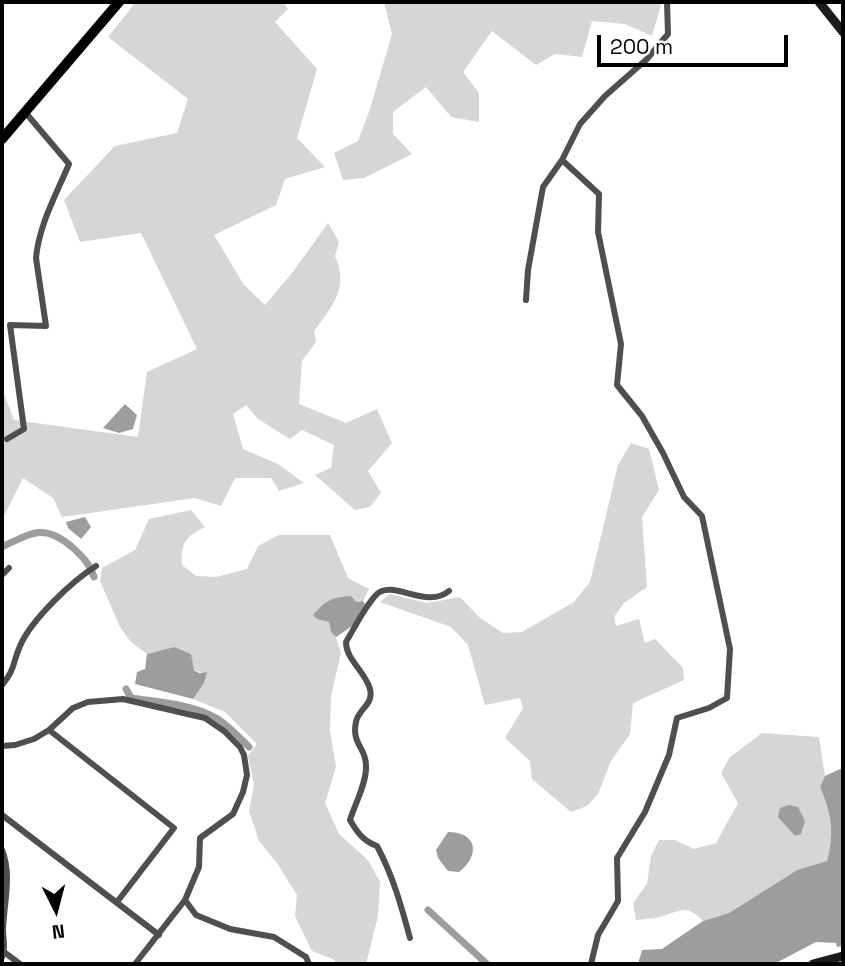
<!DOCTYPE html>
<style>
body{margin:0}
#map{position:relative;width:845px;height:966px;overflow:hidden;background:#fff;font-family:"Space Grotesk",sans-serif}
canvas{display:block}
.frame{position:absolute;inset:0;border:4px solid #000;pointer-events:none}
.north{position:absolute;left:21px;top:875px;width:70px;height:70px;-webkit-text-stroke:5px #fff;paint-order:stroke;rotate:174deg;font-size:19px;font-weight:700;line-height:28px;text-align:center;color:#000}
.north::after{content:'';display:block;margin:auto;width:24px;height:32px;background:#000;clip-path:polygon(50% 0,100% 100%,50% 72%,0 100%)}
.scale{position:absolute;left:597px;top:35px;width:191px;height:32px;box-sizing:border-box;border:4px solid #000;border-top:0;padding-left:9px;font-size:21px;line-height:24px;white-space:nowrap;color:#000;-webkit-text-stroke:5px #fff;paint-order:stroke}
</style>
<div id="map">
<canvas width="845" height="966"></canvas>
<div class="frame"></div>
<div class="north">N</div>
<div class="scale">200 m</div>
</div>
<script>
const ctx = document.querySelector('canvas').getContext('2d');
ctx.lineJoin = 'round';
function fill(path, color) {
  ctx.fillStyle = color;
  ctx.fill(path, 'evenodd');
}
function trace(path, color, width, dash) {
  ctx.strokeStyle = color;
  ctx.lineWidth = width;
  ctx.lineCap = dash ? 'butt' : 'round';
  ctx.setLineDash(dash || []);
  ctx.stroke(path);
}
fill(new Path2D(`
 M136,2H283L288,9L275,22L317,69L297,138L325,167L285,179L276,205L214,235L244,285L265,305L292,273L328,223L339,242L335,256C349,287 333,306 314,331L316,342L302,361L299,404L346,423L377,409L392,443L368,471L381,493L370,507L355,510L315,475L331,468L334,445L302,430L290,439L258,419L246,405L233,414L243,449L278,464L304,483L279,491L271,478H235L221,506L195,498L62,517L53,498L23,478L2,520V389L14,420L138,437L147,372L197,349L141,233L80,242L64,200L115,146L177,133L188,99L108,37Z
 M384,2H660L661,5L652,36L625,24L592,21L582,57L555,54L536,65L492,31L463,72L479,93V122L451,117L426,87L393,112V134L412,154L364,178L343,180L334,153L358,141L370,109L392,34Z
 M631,443L649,449L659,490L642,517L647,587L624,603L614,617L616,626L639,619L645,643L655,639L683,668L684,680L633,703L630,734L611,761L598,794L587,806L571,812L532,779L530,761L505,738L523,708L520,698L485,705L468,645L451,627L380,602L390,594L427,603L460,597L480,618L503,633L522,632L574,602L590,582L618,465Z
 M191,510L205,527C185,537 181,542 182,565L196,576L216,577L247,569L258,546L279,535H330L348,578L369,589L363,601L356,602L325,619L329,622L331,632L336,637L341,653L331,696L330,731L336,767L325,803L339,834L368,860L380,882L378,916L366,964H335V960L312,951L295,916L297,895L277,863L259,841L249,811L254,785L248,756L257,744L225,712L193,699L204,683L206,672C192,674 182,657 174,647L147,654L130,641L120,627L100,581L102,568L135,550L149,519Z
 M762,733L819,737L825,776L820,787C831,814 835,832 827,861L797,870L729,913L703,921C686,903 680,911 660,917C652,919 643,919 636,920L633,903L647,884L651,856L659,840H675L694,849L716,843L738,803L721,773L730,757Z`), '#d6d6d6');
fill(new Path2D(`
 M125,404L137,415L133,429L119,433L103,428Z
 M85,517L91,527L81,539L68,528L66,522Z
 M351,596L356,602L363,601L365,604L352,626L336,637L331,632L329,622L317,619L313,615C325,601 332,597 351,596Z
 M174,647L191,654L194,670L199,673L207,672L204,683L193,699L135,684L137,672L145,669L147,654Z
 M840,769L843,770V946L837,947L836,943L816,942L774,964H638L642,950L662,949L703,921L729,913L797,870L827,861C835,832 831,813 820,787L825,776Z
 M789,805L798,807L805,821L801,834L795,836L778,817L780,808Z
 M448,832C477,832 481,855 459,872L448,871L438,858L436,850Z`), '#9d9d9d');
trace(new Path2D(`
 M2,547C31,533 44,523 72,547C83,557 89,563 94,577
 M126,689L131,698C158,702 192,704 216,718C228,725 238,736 249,747
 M428,910L487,964`), '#9d9d9d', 7);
trace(new Path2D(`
 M562,160L599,194L598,232L621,344L617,385L642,416L663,453L684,497L702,516L730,649L727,698L709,708L677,718L669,755L645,812L617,858L618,901L598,935L591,964
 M526,300L528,270L543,187L562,160L580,124L605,96L647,59L668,34L667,2
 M7,439L24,429L10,325L46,326L36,258C39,225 56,195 69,164L25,112
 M2,575L9,568
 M2,685C16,668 12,664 20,646C31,620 72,581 96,566
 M49,730L174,828L117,902
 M2,746L15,745L34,739L49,730L73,708L88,702L123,699L205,718L224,731L240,747L244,755L247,775L243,792L233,814L200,838L199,867L185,900L135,964
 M2,815L159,935
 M2,850C12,874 4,904 3,929C3,939 6,948 2,957
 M185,900L196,915L230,929L274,937L306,957L309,964
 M410,938C401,905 393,876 377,846C363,841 357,832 350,820C355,804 366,784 366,768C367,748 351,744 356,722C358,709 374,705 370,689C365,671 346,660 346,642C355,627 364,608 376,595C392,578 426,610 449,591
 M4,952L20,964`), '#4f4f4f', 6);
trace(new Path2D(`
 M819,2L843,32
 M813,964L843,956`), '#1c1c1c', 9);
trace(new Path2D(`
 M2,139L119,2`), '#000', 10);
</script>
